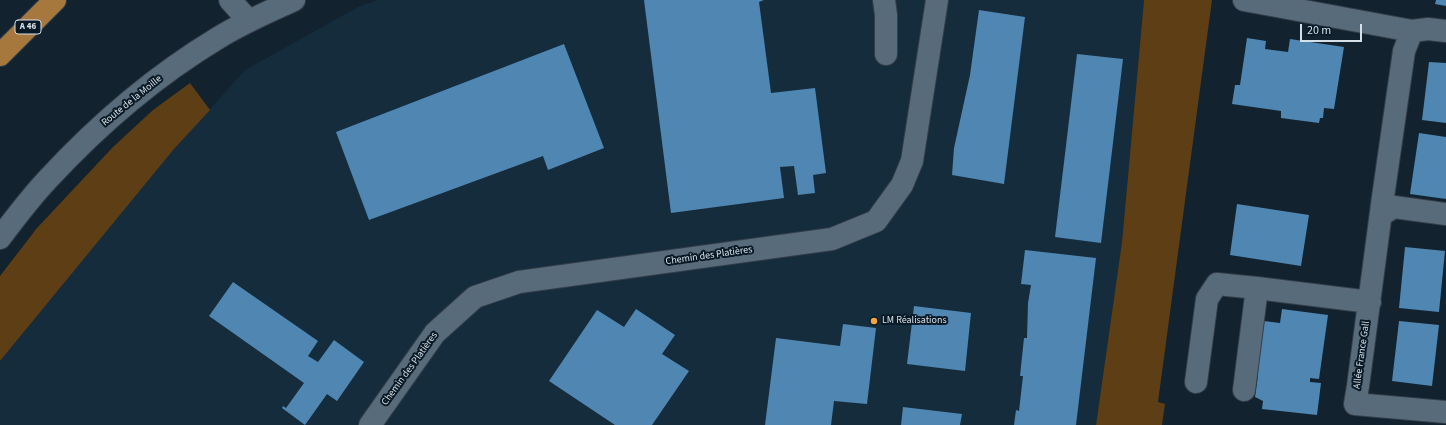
<!DOCTYPE html>
<meta charset="utf-8">
<style>
body{margin:0}
#map{position:relative;width:1446px;height:425px;overflow:hidden;background:#12222f;font-family:"Source Sans 3",sans-serif}
canvas{display:block}
.scale{position:absolute;left:1300px;top:24px;width:62px;height:18px;box-sizing:border-box;border:2px solid #d6e0e9;border-top:0;padding-left:5px;font-size:12px;line-height:14px;white-space:nowrap;color:#d6e0e9;-webkit-text-stroke:3px #091925;paint-order:stroke}
</style>
<div id="map">
<canvas width="1446" height="425"></canvas>
<div class="scale">20 m</div>
</div>
<script>
const ctx = document.querySelector('canvas').getContext('2d');
ctx.lineJoin = 'round';
function fill(path, color) {
  ctx.fillStyle = color;
  ctx.fill(path, 'evenodd');
}
function trace(path, color, width, dash) {
  ctx.strokeStyle = color;
  ctx.lineWidth = width;
  ctx.lineCap = dash ? 'butt' : 'round';
  ctx.setLineDash(dash || []);
  ctx.stroke(path);
}
function label(font, color, halo, rows, align = 'center') {
  ctx.font = font + ' "Source Sans 3",sans-serif';
  ctx.lineWidth = 4;
  ctx.setLineDash([]);
  ctx.textBaseline = 'middle';
  ctx.strokeStyle = halo;
  ctx.fillStyle = color;
  for (const [text, x, y, turn = 0] of rows) {
    ctx.save();
    ctx.translate(x, y);
    ctx.rotate((+turn || 0) * Math.PI / 180);
    ctx.textAlign = isNaN(turn) ? turn : align;
    if (halo) ctx.strokeText(text, 0, 0);
    ctx.fillText(text, 0, 0);
    ctx.restore();
  }
}
fill(new Path2D(`
 M378,0H1144L1122,242L1096,425H0V361L174,149L245,70L358,7Z`), '#152c3d');
fill(new Path2D(`
 M1144,0H1212L1158,402L1165,404L1162,425H1096L1122,242Z
 M190,83L210,110L174,149L0,361V276L37,228L113,147L153,110Z`), '#5d3e15');
fill(new Path2D(`
 M644,0H764L759,2L771,93L815,88L826,173L813,175L815,193L798,195L794,166L780,167L784,198L671,213Z
 M1436,0H1446V6L1435,4Z
 M979,10L1025,17L1004,184L952,175L954,148L970,75Z
 M1247,38L1266,41L1265,49L1288,52L1290,39L1344,47L1334,109L1324,108L1323,118H1320L1319,123L1281,118V111L1232,104L1235,85H1240Z
 M564,44L604,148L548,170L543,156L369,220L336,132Z
 M1077,54L1123,59L1101,243L1055,237Z
 M1429,62L1446,63V123L1422,120Z
 M1419,133L1446,137V199L1410,194Z
 M1237,204L1309,215L1301,266L1230,255Z
 M1405,247L1445,251L1439,312L1399,308Z
 M1025,250L1096,258L1076,425H1014L1016,410L1019,411L1023,376H1020L1024,338H1027L1028,303L1031,285L1021,284Z
 M233,282L318,341L308,356L318,362L334,340L364,362L337,401L327,394L305,425L282,408L283,406L286,408L304,383L209,316Z
 M914,306L971,313L965,371L907,364Z
 M636,309L675,335L662,354L689,371L652,425H615L549,381L597,310L624,327Z
 M1282,309L1328,315L1319,379L1310,378V382L1321,383L1317,415L1262,409L1263,401L1255,397L1258,375L1253,374L1257,341H1261L1264,321L1280,323Z
 M1399,321L1439,325L1432,386L1392,381Z
 M843,324L876,328L867,404L834,401L831,425H765L776,338L840,346Z
 M903,407L962,414L960,425H901Z`), '#4f87b2');
const minor = new Path2D(`
 M230,0L249,21
 M884,0L886,15V54
 M1244,0L1412,31
 M1446,31L1428,29L1412,31L1404,51L1383,197L1358,386L1355,404L1446,412
 M1381,215L1394,207L1446,214
 M0,238C15,218 31,197 48,179C98,125 155,76 218,38C242,23 268,12 294,0
 M1196,382L1207,299L1217,284L1257,288
 M1244,390L1257,288L1370,302
 M370,425L435,333L475,297L519,282L832,239L876,221L902,185L912,161L937,0`);
const highway = new Path2D(`
 M0,55L55,0`);
trace(minor, '#343e49', 24);
trace(highway, '#343e49', 24);
trace(minor, '#586b7a', 22);
trace(highway, '#a7783e', 22);
for (const [x, y, r, color] of [
 [874,321,4,"#f1a63f"]
]) {
  const dot = new Path2D();
  dot.arc(x, y, r, 0, 2 * Math.PI);
  ctx.fillStyle = color;
  ctx.fill(dot);
  trace(dot, '#091925', 1.5);
}
for (const [x, y, w] of [
 [28,27,26]
]) {
  const box = new Path2D();
  box.roundRect(x - w / 2, y - 7, w, 14, 3);
  ctx.fillStyle = '#091925';
  ctx.fill(box);
  trace(box, '#d6e0e9', 1);
}
label('bold 9px', '#d6e0e9', null, [
 ["A 46",28,27]
]);
label('10px', '#d6e0e9', '#091925', [
 ["Route de la Moille",132,101,-39],
 ["Chemin des Platières",709,256,-8],
 ["Allée France Gall",1362,355,-82],
 ["Chemin des Platières",410,369,-54]
]);
label('10px', '#d6e0e9', '#091925', [
 ["LM Réalisations",882,321]
], 'left');
</script>
